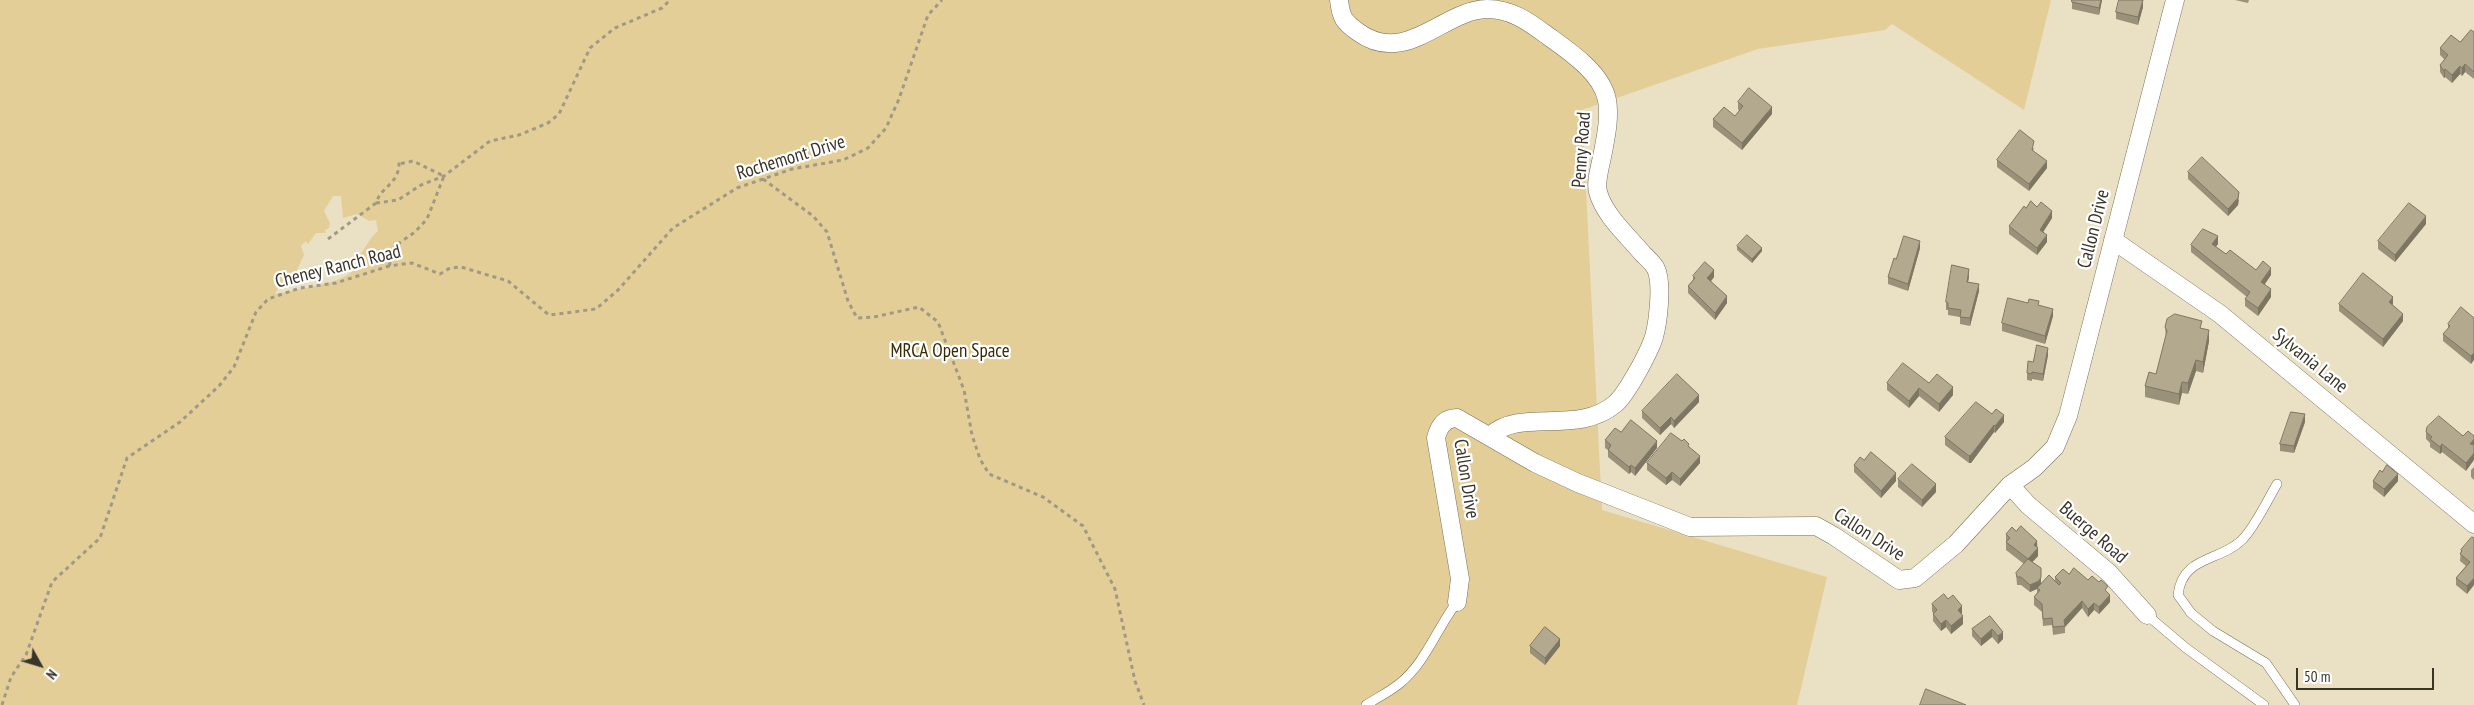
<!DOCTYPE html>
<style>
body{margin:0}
#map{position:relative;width:2474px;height:705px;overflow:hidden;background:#eae0c4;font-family:"PT Sans Narrow",sans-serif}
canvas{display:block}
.north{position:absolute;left:15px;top:640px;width:50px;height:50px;-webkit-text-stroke:4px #fff;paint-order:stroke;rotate:129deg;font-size:14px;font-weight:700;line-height:20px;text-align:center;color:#39352a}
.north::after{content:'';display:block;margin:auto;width:18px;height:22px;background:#39352a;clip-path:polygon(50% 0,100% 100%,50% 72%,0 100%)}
.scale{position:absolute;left:2296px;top:668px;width:138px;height:22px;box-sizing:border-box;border:2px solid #39352a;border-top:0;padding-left:6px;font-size:15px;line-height:18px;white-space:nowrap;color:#39352a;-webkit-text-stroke:4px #fff;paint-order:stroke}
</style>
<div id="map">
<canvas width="2474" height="705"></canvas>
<div class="north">N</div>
<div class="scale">50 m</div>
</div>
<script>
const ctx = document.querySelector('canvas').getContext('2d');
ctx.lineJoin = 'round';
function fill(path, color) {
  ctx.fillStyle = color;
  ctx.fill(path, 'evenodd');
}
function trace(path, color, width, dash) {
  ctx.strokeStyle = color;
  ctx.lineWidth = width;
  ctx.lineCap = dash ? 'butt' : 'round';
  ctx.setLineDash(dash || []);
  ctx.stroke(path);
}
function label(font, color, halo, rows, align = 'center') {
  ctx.font = font + ' "PT Sans Narrow",sans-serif';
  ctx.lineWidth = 4.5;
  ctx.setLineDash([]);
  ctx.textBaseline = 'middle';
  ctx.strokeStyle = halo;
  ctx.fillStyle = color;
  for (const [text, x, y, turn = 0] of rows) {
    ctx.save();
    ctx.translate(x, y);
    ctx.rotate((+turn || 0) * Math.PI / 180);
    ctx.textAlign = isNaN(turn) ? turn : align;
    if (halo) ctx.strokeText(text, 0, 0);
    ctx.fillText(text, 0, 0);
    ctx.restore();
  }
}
fill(new Path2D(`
 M0,0H2051L2024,110L1892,24L1885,30L1758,49L1582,110L1602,510L1827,577L1797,705H0ZM333,196H341L343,218L357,214L369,221L376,220L378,231C368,239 365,251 356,259C356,263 356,266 353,270C343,284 293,290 275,294L280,285L295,274L304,255L301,246L306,241L308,244L316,233H326L325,230L329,228L330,223L324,211Z`), '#e3ce98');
const lane = new Path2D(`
 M2277,484C2267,501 2255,527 2242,540C2219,562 2182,556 2178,595L2191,613L2213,631L2266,663L2295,705
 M2147,615L2186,648L2264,705
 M1366,705C1377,698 1389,692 1399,684C1425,664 1437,628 1457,602`);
const street = new Path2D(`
 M1339,0C1341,18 1344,22 1358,32C1406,67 1443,10 1487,9C1512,9 1529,22 1548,36C1569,51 1602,73 1607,100C1610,117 1606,136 1603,152C1601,164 1595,181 1598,192C1604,215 1628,236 1643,254C1647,258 1654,264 1656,269C1663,284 1658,330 1651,345C1645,359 1626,395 1615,404C1577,436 1521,407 1490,436
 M2113,240L2220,314L2474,524
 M2010,485L2028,505L2109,573L2147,615
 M1457,602L1460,579L1436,438C1439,426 1445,418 1457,418L1535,463L1578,483L1690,527L1816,526L1834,536L1899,580L1915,578L1956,544L2010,485L2034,468L2055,447L2068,416L2175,0`);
trace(lane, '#786f56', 10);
trace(street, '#786f56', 19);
trace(new Path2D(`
 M763,179L813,216L827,232L848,301L857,318L874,317L919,307L938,322L964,390L972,435L980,459L989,474L1043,497L1083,526L1115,589L1135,681L1144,705
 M376,203L398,200L421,185L444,176L490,141L519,135L548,123L559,114L590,48L615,28L662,8L670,0
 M328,239L376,203C382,185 400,184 399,161
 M389,266L395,246L415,232L427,219L444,176L413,161L399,164
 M2,705L11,677L26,655L52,582L100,538L127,458L180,422L219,386L234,367L256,312L268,299L300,288L336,283L389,266L412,263L440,274L450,268L461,267L508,281L549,315L596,309L618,290L673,228L737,188L792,169L843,160L868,148L886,128L899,99L928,15L942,0`), '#a09984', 3, [4, 4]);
trace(lane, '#fff', 9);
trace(street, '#fff', 18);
fill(new Path2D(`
 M2102,0L2099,15L2072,9V2Z
 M2235,0H2249L2248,3Z
 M2143,7L2138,25L2116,19V12Z
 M2474,32V79L2465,72L2462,76L2460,74L2452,83L2445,77L2444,78L2440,72V65L2445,60L2440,55V48L2460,42Z
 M1738,102L1772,114L1742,150L1713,127V119L1735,116L1739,111L1738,109Z
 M2034,148L2033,151L2047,168L2029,191L1997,167V160Z
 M2188,172L2239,200L2238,205L2228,216L2188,179Z
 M2052,218L2043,232L2047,242L2037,255L2009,234V226Z
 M2426,224L2395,262L2378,249V241Z
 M2218,244L2216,247L2226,254L2256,270L2271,275L2265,284L2271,297L2258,316L2245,306V299L2247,297L2191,252V245Z
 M1737,246L1762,251L1752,263L1737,250Z
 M1920,248L1908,291L1888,284V277Z
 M1693,276L1714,277L1711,281L1727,303L1715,320L1688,293V286L1693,280Z
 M1969,276L1968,282L1979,291L1970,326L1960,324V317L1948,315V310H1946V302Z
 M2339,304H2393L2392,305L2403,321L2383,347L2339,311Z
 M2039,305L2053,316L2045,344L2002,331V323Z
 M2474,318L2471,364L2443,341V334L2448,329V324Z
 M2165,327L2202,329L2209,341L2203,373L2196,371L2188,394L2182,393L2179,405L2145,397V386L2156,374L2166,338Z
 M2048,355L2043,381L2032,379V381L2027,380V373L2033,362Z
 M1887,383H1929L1953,395L1939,412L1919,396L1909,408L1887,390Z
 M1699,402L1674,428L1671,424L1660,435L1642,418V411Z
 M1992,414L2004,422L1995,433L1994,432L1971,463H1969L1945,445V437Z
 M2305,422L2294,453L2280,451V444Z
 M2468,431L2466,471L2442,452L2440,454L2430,447V443L2426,439V432L2463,436Z
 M1621,432L1657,448L1635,476L1631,472L1629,474L1608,457V450L1605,448V440Z
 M1689,447L1700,463L1680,486L1672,480L1666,485L1647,470V463Z
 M1864,460L1896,481L1881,498L1854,472V465Z
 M2474,467V480L2471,477V470Z
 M1898,479L1936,492L1922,507L1898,487Z
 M2373,481H2398L2384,497L2373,488Z
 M2016,531L2037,541L2038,556L2032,562L2041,584L2055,581V577L2069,574L2088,580L2108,593L2110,602L2099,614L2094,610L2088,617L2082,608L2065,627V633L2053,635L2052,625L2043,626L2042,612L2034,605V597L2037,593V589L2030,592L2021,585H2017L2016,573L2024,564L2006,550V534Z
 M2474,538L2467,594L2456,585V578L2466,566L2460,561L2461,550Z
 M1948,599L1962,613L1961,614L1963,624L1951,634L1946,627L1941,631L1933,621V613L1932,611V604Z
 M1990,616L2003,639L1998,644L1992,637L1981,646L1972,636V629Z
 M1530,646H1560L1545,665L1530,653Z`), '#9a917a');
fill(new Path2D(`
 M2101,0H2102L2099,15V8Z
 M2143,0V7L2138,25V17Z
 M2465,64V72L2462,76V68Z
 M2460,66V74L2452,83V75Z
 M2445,69V77L2444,78V71Z
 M1772,107V114L1742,150V143Z
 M2047,161V168L2029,191V184Z
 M2239,192L2238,205L2228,216V209Z
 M2052,211V218L2040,237V230Z
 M2426,216V224L2395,262V255Z
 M2047,235V242L2037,255V248Z
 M2218,236V244L2212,251V244Z
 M1920,241V248L1908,291V284Z
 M1762,248V251L1752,263V259Z
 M2271,268V275L2261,289V282Z
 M1969,269V276L1967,289V282Z
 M1714,270V277L1707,286V278Z
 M1979,284V291L1970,326V318Z
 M2271,289V297L2258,316V308Z
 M1727,296V303L1715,320V313Z
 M2393,297V304L2389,309V302Z
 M2053,309V316L2045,344V336Z
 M2403,314V321L2383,347V339Z
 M2209,330V341L2203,373V362Z
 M2048,348V355L2043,381V374Z
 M2474,353V360L2471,364V356Z
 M2196,360V371L2188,394V383Z
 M2182,382V393L2179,405V394Z
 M1953,387V395L1939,412V404Z
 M1919,388V396L1909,408V401Z
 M1699,395V402L1674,428V421Z
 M2305,414V422L2294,453V446Z
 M2004,415V422L1995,433V426Z
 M1671,417V424L1660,435V428Z
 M1994,425V432L1971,463H1969V456Z
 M2474,439V446L2470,444Z
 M1657,441V448L1635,476V468Z
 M2442,444V452L2440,454V447Z
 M2474,453V460L2466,471V463Z
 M1700,456V463L1680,486V479Z
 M1631,465V472L1629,474V467Z
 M1672,472V480L1666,485V478Z
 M1896,473V481L1881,498V491Z
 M2398,474V481L2384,497V489Z
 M1936,484V492L1922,507V500Z
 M2037,541V548L2034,545Z
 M2038,548V556L2028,567V559Z
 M2041,577V584L2039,588L2030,592V585Z
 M2474,578V585L2467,594V586Z
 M2110,595V602L2099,614V607Z
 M2082,601V608L2065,627L2064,620Z
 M2094,603V610L2088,617V609Z
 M1962,606V613L1958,617V610Z
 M1963,616V624L1951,634V626Z
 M1946,620V627L1941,631V624Z
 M1992,629V637L1981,646V639Z
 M2003,632V639L1998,644V636Z
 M1560,639V646L1545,665V658Z`), '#7d7663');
const building = new Path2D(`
 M2072,0H2101L2099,8L2072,2Z
 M2119,0H2143L2138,17L2116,12Z
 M2471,30L2474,32V72L2465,64L2462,68L2460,66L2452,75L2445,69L2444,71L2440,65L2448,55L2440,48L2451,35L2460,42Z
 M1749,88L1772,107L1742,143L1713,119L1724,107L1735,116L1743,106L1738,102Z
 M2020,130L2034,141L2032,150L2047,161L2029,184L1997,160Z
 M2202,157L2239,192L2238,198L2228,209L2188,172Z
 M2031,201L2037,207L2041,202L2052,211L2040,230L2047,235L2037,248L2009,226L2024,206L2026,208Z
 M2409,203L2426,216L2395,255L2378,241Z
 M2203,229L2218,236L2212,244L2226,254L2230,250L2256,270L2263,261L2271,268L2261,282L2271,289L2258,308L2245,299L2250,292L2191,245Z
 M1747,235L1762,248L1752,259L1737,246Z
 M1904,236L1920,241L1908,284L1888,277L1894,258L1896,259Z
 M1705,262L1714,270L1707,278L1727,296L1715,313L1688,286L1695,278L1693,276Z
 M1952,265L1969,269L1967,282L1979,284L1970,318L1960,317L1961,310L1948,308V303L1946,302Z
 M2363,273L2393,297L2389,302L2403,314L2383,339L2339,304Z
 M2008,298L2028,303L2029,299L2039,301L2038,305L2053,309L2045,336L2002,323Z
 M2461,307L2474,318V353L2471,356L2443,334L2450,326L2448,324Z
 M2175,314L2202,321L2200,328L2209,330L2203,362L2196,360L2188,383L2182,382L2179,394L2145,386L2149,372L2156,374L2167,331L2165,327L2167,319Z
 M2037,345L2048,348L2043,374L2032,372V374L2027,373L2028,361L2033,362Z
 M1903,363L1929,383L1937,374L1953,387L1939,404L1919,388L1909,401L1887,383Z
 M1677,374L1699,395L1674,421L1671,417L1660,428L1642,411Z
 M1976,402L1992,414L1996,409L2004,415L1995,426L1994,425L1971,455L1969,456L1945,437Z
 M2291,412L2305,414L2294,446L2280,444Z
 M2439,416L2463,436L2468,431L2474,436V439L2470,444L2474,445V453L2466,463L2442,444L2440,447L2430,439L2432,437L2426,432L2427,427Z
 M1631,420L1657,441L1635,468L1631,465L1629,467L1608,450L1611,445L1605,440L1615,428L1621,432Z
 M1671,433L1682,441L1684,439L1689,444L1688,446L1700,456L1680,479L1672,472L1666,478L1647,463Z
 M1871,452L1896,473L1881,491L1854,465L1860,457L1864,460Z
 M1912,464L1936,484L1922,500L1898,479Z
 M2387,465L2398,474L2384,489L2373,481L2380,470L2382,472Z
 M2021,526L2037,541L2034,545L2038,548L2028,559L2006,542L2010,538L2006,534L2012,527L2016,531Z
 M2472,537L2474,538V578L2467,586L2456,578L2470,562L2460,554L2462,551L2461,550Z
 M2028,559L2041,568V577L2039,581L2030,585L2021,577H2017L2016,573Z
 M2074,568L2088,580L2092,576L2099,582L2101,580L2108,586L2105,590L2110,595L2099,607L2094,603L2088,609L2082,601L2064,620L2065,626L2053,627L2052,618L2043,619L2042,604L2034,597L2040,590L2037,588L2049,575L2059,585L2061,583L2055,577L2063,569L2069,574Z
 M1944,594L1948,599L1953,595L1962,606L1958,610L1963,616L1951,626L1946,620L1941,624L1933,614L1937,610L1932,604Z
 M1990,616L2003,632L1998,636L1992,629L1981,639L1972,629Z
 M1545,627L1560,639L1545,658L1530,646Z
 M1926,689L1966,705H1920Z`);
fill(building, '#b3a98e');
trace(building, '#7d7663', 1);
label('19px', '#39352a', '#fff', [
 ["Penny Road",1582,150,-86],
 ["Rochemont Drive",791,158,-17],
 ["Callon Drive",2094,229,-76],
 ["Cheney Ranch Road",338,267,-14],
 ["Sylvania Lane",2310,361,39],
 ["Callon Drive",1466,479,81],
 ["Buerge Road",2093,533,41],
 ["Callon Drive",1869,535,33]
]);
label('19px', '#382b05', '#fff', [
 ["MRCA Open Space",950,352]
]);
</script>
